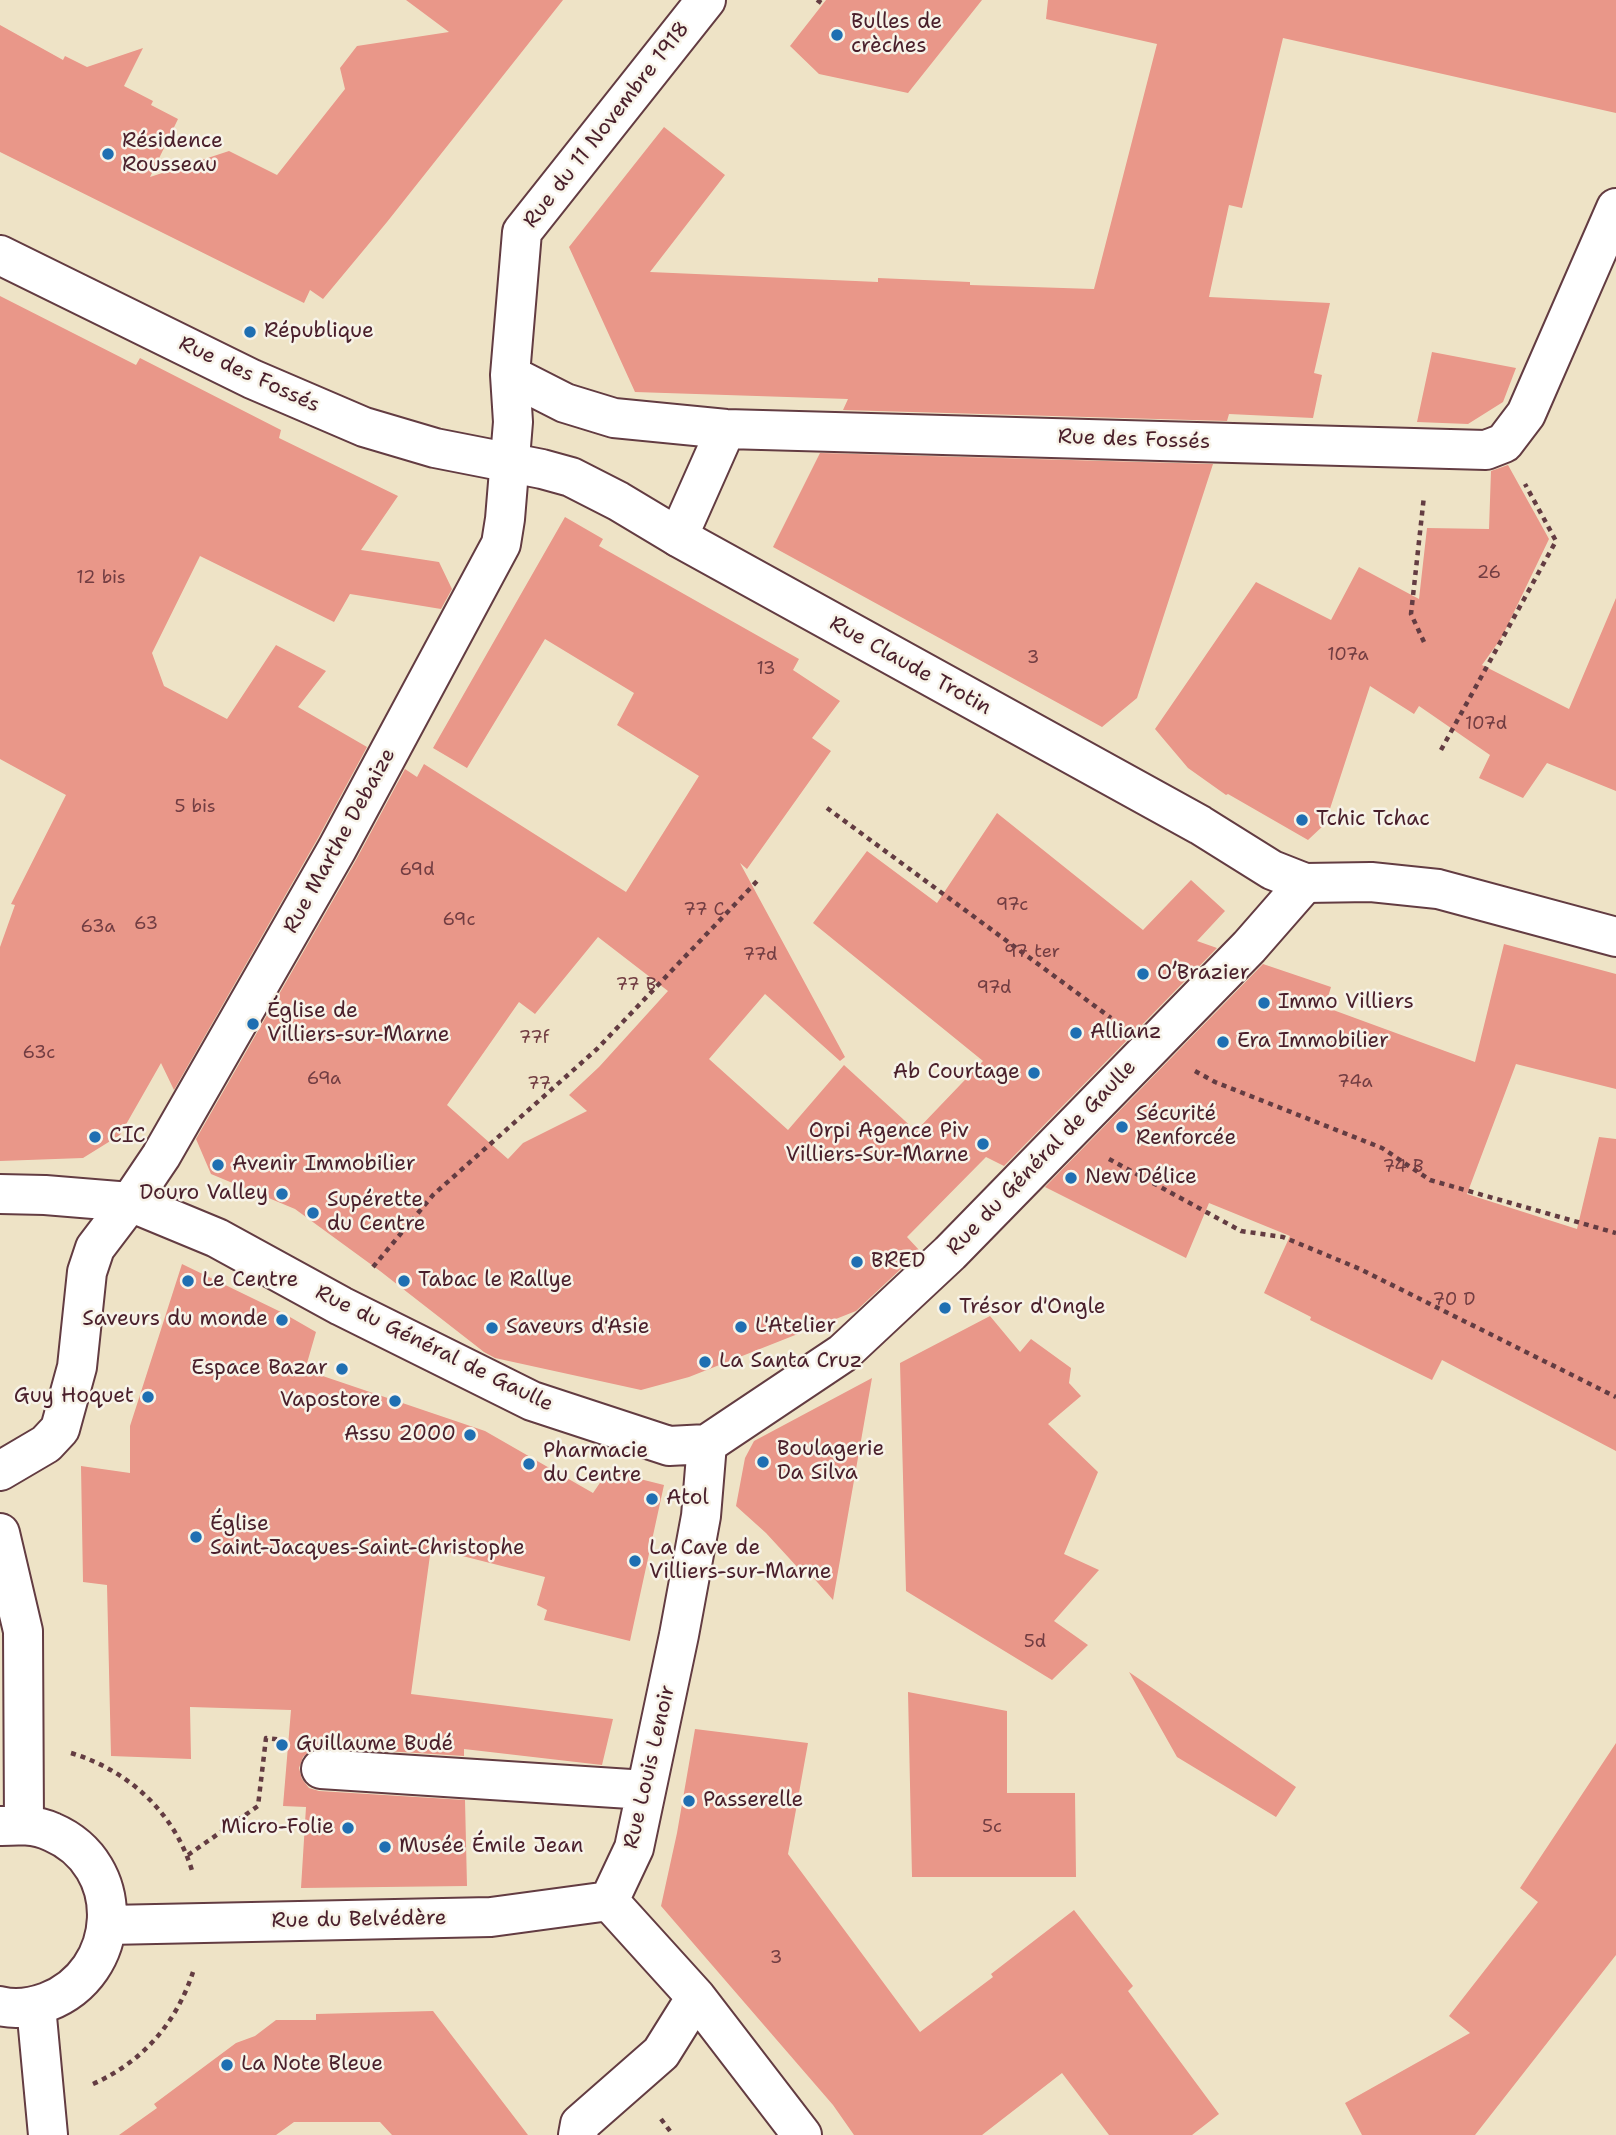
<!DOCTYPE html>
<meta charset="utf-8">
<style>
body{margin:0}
canvas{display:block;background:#eee3c6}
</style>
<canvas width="1616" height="2135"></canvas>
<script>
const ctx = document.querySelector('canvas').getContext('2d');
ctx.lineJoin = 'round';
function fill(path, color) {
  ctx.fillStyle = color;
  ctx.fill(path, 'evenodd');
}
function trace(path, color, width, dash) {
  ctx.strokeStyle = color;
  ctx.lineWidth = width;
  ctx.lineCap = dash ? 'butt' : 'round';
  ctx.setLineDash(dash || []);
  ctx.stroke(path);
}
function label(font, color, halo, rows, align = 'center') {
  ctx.font = font + ' "Shantell Sans",sans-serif';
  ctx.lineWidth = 5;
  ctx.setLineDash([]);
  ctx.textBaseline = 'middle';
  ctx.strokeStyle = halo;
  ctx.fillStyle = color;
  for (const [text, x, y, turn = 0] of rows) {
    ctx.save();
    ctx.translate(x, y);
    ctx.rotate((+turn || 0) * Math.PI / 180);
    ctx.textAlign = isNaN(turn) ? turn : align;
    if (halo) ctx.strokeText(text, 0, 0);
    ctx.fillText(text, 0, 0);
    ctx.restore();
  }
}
fill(new Path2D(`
 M406,0H563L387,222L323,299L310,290L304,303L0,152V25L63,60L65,56L87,67L143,48L124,86L153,101L151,105L178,119L150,177L229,151L277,175L345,89L340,68L357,46L449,32Z
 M826,0H982L908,93L819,74L790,46Z
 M1048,0H1616V113L1283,38L1242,208L1229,205L1209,297L1330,303L1314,373L1322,375L1313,418L1229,414L1227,421L843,410L848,399L635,392L569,247L664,127L725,175L650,272L878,282V278L970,282V285L1094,289L1157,44L1046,19Z
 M0,296L136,365L140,358L281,430L279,438L398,496L361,550L439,562L452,589L441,609L350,594L334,622L200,556L152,653L164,686L227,719L276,645L326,671L298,707L367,747L318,838L174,1090L161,1063L120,1135L83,1158L0,1161V947L15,905L11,904L66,795L0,759Z
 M1432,352L1516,368L1503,402L1468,424L1417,422Z
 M820,453L1213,464L1137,698L1102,727L773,547Z
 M1508,465L1549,539L1502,637L1482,665L1569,709L1616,598V791L1547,763L1523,798L1479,778L1490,755L1419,706L1414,714L1370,686L1325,824L1308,840L1228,794L1226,795L1188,768L1155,729L1256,582L1331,620L1359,567L1419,599L1427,528L1489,529L1491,471Z
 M565,517L603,539L599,546L799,659L793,670L840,701L812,738L831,751L747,869L740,863L845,1057L840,1061L765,994L709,1059L788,1130L844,1065L916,1131L983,1061L813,923L867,851L937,903L997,813L1143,930L1191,880L1225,911L1197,941L1217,948L1004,1166L986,1157L907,1237L920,1251L856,1311L689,1377L641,1390L495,1358L484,1352L380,1271L295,1209L211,1174L196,1139L356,860L405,769L417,777L424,764L626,892L699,776L617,725L634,693L545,639L467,768L433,748ZM598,937L668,991L599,1067L569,1095L587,1111L523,1143L508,1159L447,1105L519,1002L535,1014Z
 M1504,944L1616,974V1089L1516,1064L1467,1194L1577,1229L1599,1137L1616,1139V1451L1442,1360L1432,1380L1310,1320L1311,1317L1264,1293L1290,1236L1209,1203L1186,1258L1045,1187L1263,964L1331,987L1325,1007L1475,1062Z
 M182,1264L283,1313L316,1332L305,1370L485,1431L593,1493L608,1471L664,1485L630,1641L544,1620L547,1610L537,1605L545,1577L431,1548L411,1694L613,1719L602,1765L464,1749V1756L322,1747L311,1750L303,1757L299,1768L302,1779L309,1788L319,1791L465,1800L467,1886L301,1888L306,1807L283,1806L291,1710L190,1707L191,1759L111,1756L107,1585L83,1582L81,1466L130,1473V1426Z
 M990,1316L1020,1352L1031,1339L1071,1368L1069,1383L1081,1396L1048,1424L1098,1472L1064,1554L1099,1570L1054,1621L1088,1645L1052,1680L906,1591L900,1363Z
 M872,1378L833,1600L803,1566L800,1570L766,1533L736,1506L745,1458L754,1441Z
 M1129,1672L1296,1787L1276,1817L1177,1757Z
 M908,1692L1007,1711V1793H1075L1076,1877H912Z
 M695,1729L808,1743L788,1854L920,2032L993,1977L991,1974L1074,1910L1133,1986L1128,1991L1219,2114L1192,2135H1109L1062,2073L982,2135H854L833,2105L661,1906L677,1833Z
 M1616,1743V1955L1475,2135H1362L1345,2103L1470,2033L1449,2016L1538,1902L1520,1888Z
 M433,2011L528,2135H392L380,2122H294L276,2135H119L157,2108L154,2104L236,2043L255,2036L276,2020H316V2014Z`), '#e99789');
const minor = new Path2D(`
 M510,375L565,403L614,418L726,429L1486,450L1504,443L1526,414L1616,208
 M678,537L726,429
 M0,1194L45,1195L130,1202L217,1238L341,1306L532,1401L669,1446L707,1444L843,1353L950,1253L1249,947L1305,883
 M0,1471L46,1444L60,1429L77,1367L87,1272L95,1248L130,1202L161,1156L337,849L501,544L505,519L513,422L510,375L522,232L706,0
 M0,1533L23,1631L24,1824
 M321,1769L646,1790
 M0,1826C18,1825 35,1824 52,1832C129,1865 123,1973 47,2002C33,2007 15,2010 0,2006
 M108,1925L491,1917L609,1901
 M696,1997L802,2135
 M36,2006L48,2135
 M578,2135L580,2124L661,2053L696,1997L609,1901L634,1848L679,1635L701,1516L707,1444`);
const major = new Path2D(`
 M0,255L252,379L364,427L435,448L542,469L571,477L618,501L678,537L1200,825L1272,870L1305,883L1371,882L1438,889L1616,937`);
trace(minor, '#633c42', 42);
trace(major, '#633c42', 42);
trace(new Path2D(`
 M817,0L823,4
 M1424,642L1411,614L1424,496
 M1441,750L1556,541L1525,484
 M827,808L1111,1018
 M1195,1071L1215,1082L1382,1148L1430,1180L1616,1233
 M1109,1159L1241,1231L1283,1237L1360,1269L1616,1397
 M373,1267L433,1195L597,1049L760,878
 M71,1753C130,1771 176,1814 193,1874
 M188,1855L258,1806L266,1738L283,1740
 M93,2084C142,2062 176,2024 193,1972
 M661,2119L673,2135`), '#633c42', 4.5, [5, 5]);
trace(minor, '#fff', 38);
trace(major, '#fff', 38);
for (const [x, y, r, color] of [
 [837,35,7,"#1f6fb2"],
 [108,154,7,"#1f6fb2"],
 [250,332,7,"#1f6fb2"],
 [1302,820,7,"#1f6fb2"],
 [1143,974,7,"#1f6fb2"],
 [1264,1003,7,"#1f6fb2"],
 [253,1024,7,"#1f6fb2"],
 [1076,1033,7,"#1f6fb2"],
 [1223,1042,7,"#1f6fb2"],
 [1034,1073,7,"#1f6fb2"],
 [1122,1127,7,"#1f6fb2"],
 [95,1137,7,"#1f6fb2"],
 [983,1144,7,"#1f6fb2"],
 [218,1165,7,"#1f6fb2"],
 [1071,1178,7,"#1f6fb2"],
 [282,1194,7,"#1f6fb2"],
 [313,1213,7,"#1f6fb2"],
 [857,1262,7,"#1f6fb2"],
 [188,1281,7,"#1f6fb2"],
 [404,1281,7,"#1f6fb2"],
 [945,1308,7,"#1f6fb2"],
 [282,1320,7,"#1f6fb2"],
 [741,1327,7,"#1f6fb2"],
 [492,1328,7,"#1f6fb2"],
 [705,1362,7,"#1f6fb2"],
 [342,1369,7,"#1f6fb2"],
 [148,1397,7,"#1f6fb2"],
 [395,1401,7,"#1f6fb2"],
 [470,1435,7,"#1f6fb2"],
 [763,1462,7,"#1f6fb2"],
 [529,1464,7,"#1f6fb2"],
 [652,1499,7,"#1f6fb2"],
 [196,1537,7,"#1f6fb2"],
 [635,1561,7,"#1f6fb2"],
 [282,1745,7,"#1f6fb2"],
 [689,1801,7,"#1f6fb2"],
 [348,1828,7,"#1f6fb2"],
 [385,1847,7,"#1f6fb2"],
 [227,2065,7,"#1f6fb2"]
]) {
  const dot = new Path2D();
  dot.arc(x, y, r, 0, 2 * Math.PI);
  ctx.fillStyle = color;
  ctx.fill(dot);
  trace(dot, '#f7f3e8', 2.5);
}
label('18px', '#723d42', null, [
 ["26",1489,573],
 ["12 bis",101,578],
 ["107a",1348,655],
 ["3",1033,658],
 ["13",766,669],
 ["107d",1486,724],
 ["5 bis",195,807],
 ["69d",417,870],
 ["97c",1012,905],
 ["77 C",704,910],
 ["69c",459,920],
 ["63",146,924],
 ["63a",98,927],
 ["97 ter",1032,952],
 ["77d",760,955],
 ["77 B",636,985],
 ["97d",994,988],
 ["77f",534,1038],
 ["63c",39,1053],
 ["69a",324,1079],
 ["74a",1355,1082],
 ["77",539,1084],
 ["74 B",1403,1167],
 ["70 D",1454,1300],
 ["5d",1035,1642],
 ["5c",992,1827],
 ["3",776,1958]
]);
label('21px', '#4a1f2b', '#f7f3e8', [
 ["Bulles de",851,23],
 ["crèches",851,47],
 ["Résidence",122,142],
 ["Rousseau",122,166],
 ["République",264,332],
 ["Tchic Tchac",1316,820],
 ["O’Brazier",1157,974],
 ["Immo Villiers",1278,1003],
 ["Église de",267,1012],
 ["Villiers-sur-Marne",267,1036],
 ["Allianz",1090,1033],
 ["Era Immobilier",1237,1042],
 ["Ab Courtage",1020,1073,"right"],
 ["Sécurité",1136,1115],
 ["Renforcée",1136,1139],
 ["Orpi Agence Piv",969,1132,"right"],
 ["Villiers-Sur-Marne",969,1156,"right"],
 ["CIC",109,1137],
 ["Avenir Immobilier",232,1165],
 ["New Délice",1085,1178],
 ["Douro Valley",268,1194,"right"],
 ["Supérette",327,1201],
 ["du Centre",327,1225],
 ["BRED",871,1262],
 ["Le Centre",202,1281],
 ["Tabac le Rallye",418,1281],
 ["Trésor d'Ongle",959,1308],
 ["Saveurs du monde",268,1320,"right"],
 ["L'Atelier",755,1327],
 ["Saveurs d'Asie",506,1328],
 ["La Santa Cruz",719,1362],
 ["Espace Bazar",328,1369,"right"],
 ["Guy Hoquet",134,1397,"right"],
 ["Vapostore",381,1401,"right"],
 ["Assu 2000",456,1435,"right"],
 ["Boulagerie",777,1450],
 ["Da Silva",777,1474],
 ["Pharmacie",543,1452],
 ["du Centre",543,1476],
 ["Atol",666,1499],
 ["Église",210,1525],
 ["Saint-Jacques-Saint-Christophe",210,1549],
 ["La Cave de",649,1549],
 ["Villiers-sur-Marne",649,1573],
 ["Guillaume Budé",296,1745],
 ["Passerelle",703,1801],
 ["Micro-Folie",334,1828,"right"],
 ["Musée Émile Jean",399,1847],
 ["La Note Bleue",241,2065]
], 'left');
label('21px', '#4a1f2b', '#f7f3e8', [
 ["Rue du 11 Novembre 1918",607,125,-52],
 ["Rue des Fossés",249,375,25],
 ["Rue des Fossés",1134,440,2],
 ["Rue Claude Trotin",910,666,29],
 ["Rue Marthe Debaize",340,841,-61],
 ["Rue du Général de Gaulle",1042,1158,-46],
 ["Rue du Général de Gaulle",434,1349,26],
 ["Rue Louis Lenoir",650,1767,-77],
 ["Rue du Belvédère",359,1920,-1]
]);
</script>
